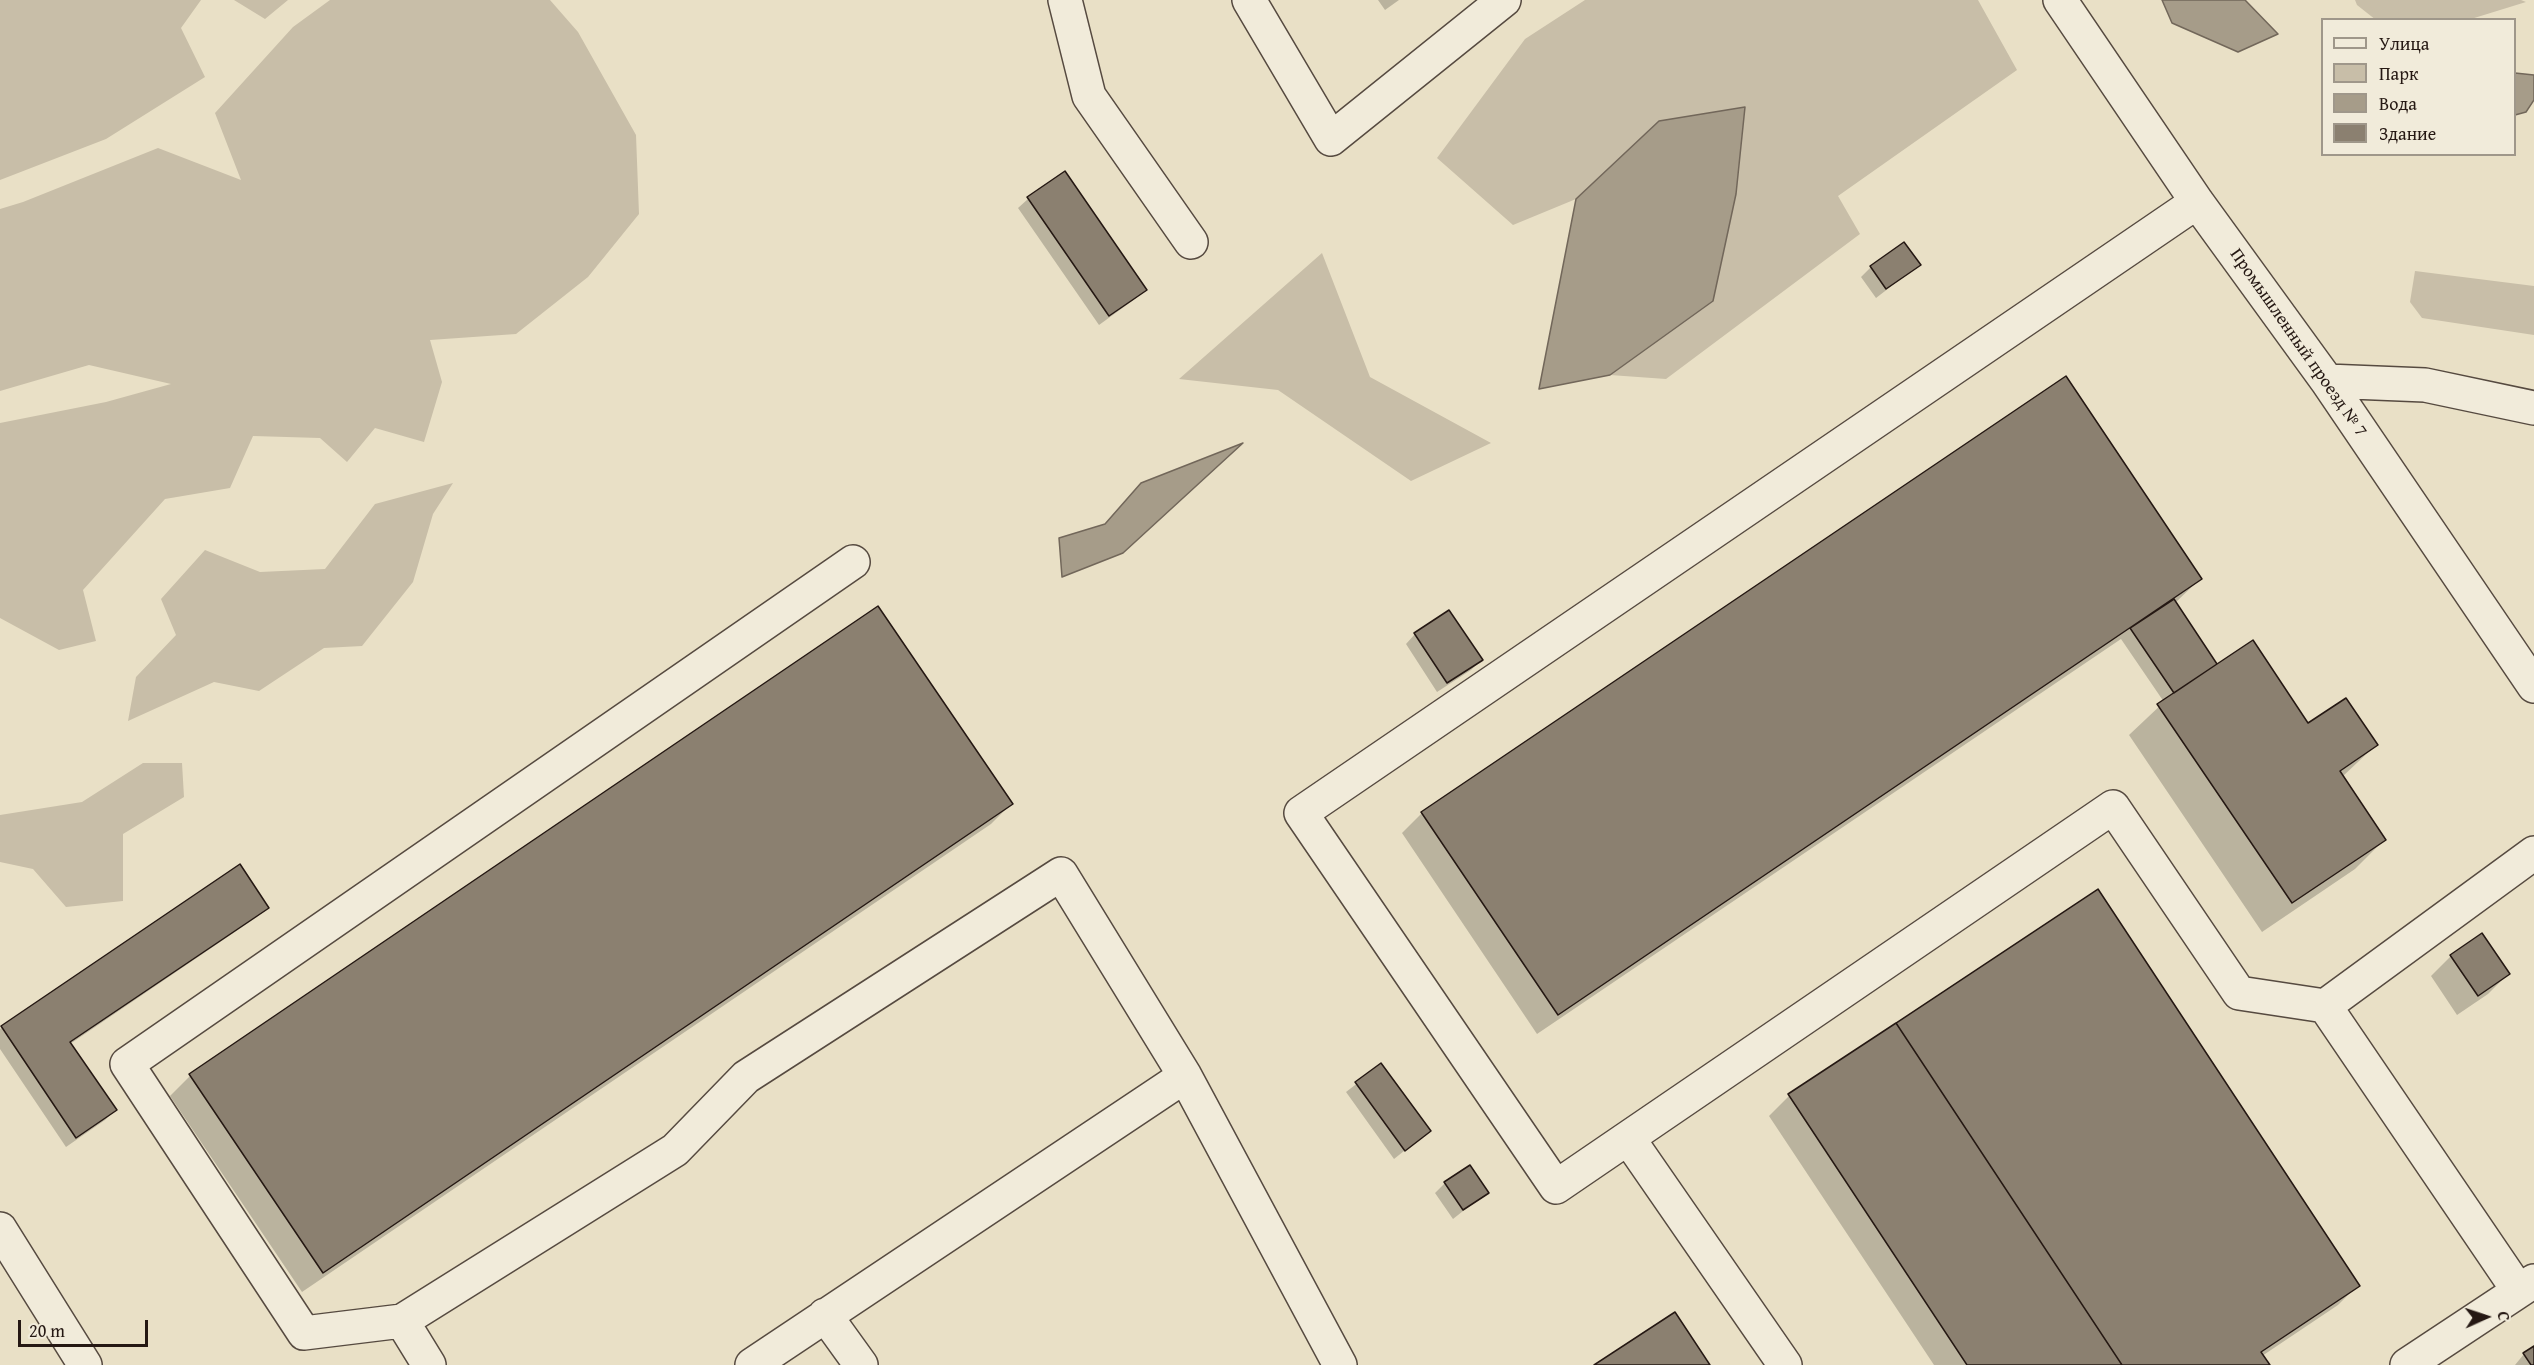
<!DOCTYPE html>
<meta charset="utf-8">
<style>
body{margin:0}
#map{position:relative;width:2534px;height:1365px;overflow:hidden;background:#e9e0c6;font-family:"Gentium Book Plus",serif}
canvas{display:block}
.legend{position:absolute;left:2321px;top:18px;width:195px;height:138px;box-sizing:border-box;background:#f1ebda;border:2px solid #9f978a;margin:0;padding:8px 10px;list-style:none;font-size:18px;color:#251813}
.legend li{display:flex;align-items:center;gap:12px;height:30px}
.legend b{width:30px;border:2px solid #9f978a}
.north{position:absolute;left:2456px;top:1287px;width:60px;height:60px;-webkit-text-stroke:4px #f1ebda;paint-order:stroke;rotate:87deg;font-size:16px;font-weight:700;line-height:24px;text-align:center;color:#251813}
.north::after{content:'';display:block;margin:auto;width:21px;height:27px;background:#251813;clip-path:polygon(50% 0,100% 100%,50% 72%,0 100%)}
.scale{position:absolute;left:18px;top:1320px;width:130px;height:27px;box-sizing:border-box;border:3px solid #251813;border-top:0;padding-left:8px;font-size:18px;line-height:21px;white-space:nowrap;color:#251813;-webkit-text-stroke:4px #f1ebda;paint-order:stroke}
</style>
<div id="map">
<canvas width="2534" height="1365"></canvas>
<ul class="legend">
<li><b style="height:8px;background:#f1ebda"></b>Улица</li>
<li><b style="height:16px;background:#c8bea8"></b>Парк</li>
<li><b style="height:16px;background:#a69c89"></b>Вода</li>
<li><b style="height:16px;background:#8b8070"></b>Здание</li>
</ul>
<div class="north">С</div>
<div class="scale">20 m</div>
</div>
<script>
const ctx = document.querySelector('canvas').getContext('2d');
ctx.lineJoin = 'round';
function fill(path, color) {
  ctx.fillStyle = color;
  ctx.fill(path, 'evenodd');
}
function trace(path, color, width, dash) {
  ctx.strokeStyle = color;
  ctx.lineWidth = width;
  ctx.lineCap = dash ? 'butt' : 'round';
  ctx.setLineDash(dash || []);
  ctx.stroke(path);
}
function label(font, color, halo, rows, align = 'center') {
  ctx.font = font + ' "Gentium Book Plus",serif';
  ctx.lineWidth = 4.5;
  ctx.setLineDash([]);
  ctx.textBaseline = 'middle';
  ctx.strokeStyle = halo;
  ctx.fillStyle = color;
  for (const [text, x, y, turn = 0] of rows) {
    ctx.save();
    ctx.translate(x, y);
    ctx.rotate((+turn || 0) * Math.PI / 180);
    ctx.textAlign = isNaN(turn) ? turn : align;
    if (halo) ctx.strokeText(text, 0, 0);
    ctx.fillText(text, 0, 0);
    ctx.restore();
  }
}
fill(new Path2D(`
 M0,0H201L181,28L205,77L106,139L0,180Z
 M234,0H288L265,19Z
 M330,0H550L578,32L636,135L639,214L588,277L516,334L430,340L442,382L424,442L375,428L347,462L320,438L253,436L230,488L165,499L83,590L96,641L59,650L0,618V423L106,402L171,384L89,365L0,391V209L23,202L158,148L241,180L215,113L293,27Z
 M1585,0H1978L2017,70L1838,196L1860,234L1666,379L1610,375L1713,301L1736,194L1745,108L1659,121L1576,199L1513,225L1437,158L1525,39Z
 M2355,0H2521L2526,2L2471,19L2376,20L2357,5Z
 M1322,253L1370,377L1491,443L1411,481L1278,390L1179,379Z
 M2415,271L2534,286V335L2422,318L2410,302Z
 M453,483L433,514L413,582L362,646L324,648L259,691L214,682L128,721L136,677L176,635L161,599L205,550L260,572L325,569L375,504Z
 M143,763H182L184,797L123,834V901L66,907L33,869L0,862V815L82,802Z`), '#c8bea8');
const water = new Path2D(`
 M2162,0H2245L2278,34L2238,52L2172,23Z
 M2515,73L2534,75V100L2526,112L2515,115Z
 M1745,107L1736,194L1713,301L1610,375L1539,389L1576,199L1659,121Z
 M1243,443L1123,553L1062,577L1059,538L1105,524L1141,483Z`);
fill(water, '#a69c89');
trace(water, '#72675a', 1.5);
fill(new Path2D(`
 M1378,0H1399L1385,10Z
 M1064,173L1145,290L1135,299L1099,325L1018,208L1028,199Z
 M1919,265L1876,298L1861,277L1871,267Z
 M2200,579L2175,603L2215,664L2308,725L2376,745L2342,777L2384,840L2355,869L2262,932L2129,735L2164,702L2121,639L1537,1034L1402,833L1422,813Z
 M878,608L1011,804L991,824L302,1292L170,1096L190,1076Z
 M1415,634L1481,660L1471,670L1437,692L1406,644Z
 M240,866L267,907L257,917L70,1044L115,1110L105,1120L66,1147L0,1049V1029Z
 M2098,891L2358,1285L2338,1305L2262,1356L2268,1365H1934L1769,1116L1789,1096Z
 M2481,935L2508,974L2488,994L2457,1015L2431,976L2451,956Z
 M1381,1065L1429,1131L1394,1159L1346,1092Z
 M1469,1167L1487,1192L1453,1219L1435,1193L1445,1183Z
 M2534,1348V1365H2515L2524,1354Z`), '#0003');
const building = new Path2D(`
 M1065,171L1147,290L1109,316L1027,197Z
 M1904,242L1921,265L1886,289L1870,266Z
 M2066,376L2202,579L1558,1015L1421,812Z
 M2174,599L2217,664L2174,693L2130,628Z
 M878,606L1013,804L323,1273L189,1074Z
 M1449,610L1483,660L1447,683L1414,633Z
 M2253,640L2308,723L2346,698L2378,745L2340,771L2386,840L2292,903L2157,704Z
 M240,864L269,908L70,1042L117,1110L76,1138L1,1026Z
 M2098,889L2360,1286L2261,1352L2270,1365H2122L1896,1023Z
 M2482,933L2510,974L2478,996L2450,955Z
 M1896,1023L2122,1365H1967L1788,1094Z
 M1381,1063L1431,1131L1405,1151L1355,1082Z
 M1470,1165L1489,1193L1463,1210L1444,1182Z
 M1675,1312L1710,1365H1594Z
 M2534,1346V1365H2531L2523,1353Z`);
fill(building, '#8b8070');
trace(building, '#251813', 1.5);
const minor = new Path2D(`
 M1065,0L1089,96L1191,242
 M1249,0L1331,139L1504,0
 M2060,0L2197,202L2327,381L2534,686
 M2197,202L1301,813L1556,1187L2113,807L2239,993L2325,1006L2534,853
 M2327,381L2425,385L2534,408
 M853,562L127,1064L304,1333L402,1321L675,1150L746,1077L1061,874L1185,1076L1340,1365
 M2325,1006L2518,1290
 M1628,1138L1785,1365
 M0,1229L85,1365
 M825,1315L861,1365
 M402,1321L429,1365
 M752,1365L1185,1076
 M2407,1365L2534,1281`);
trace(minor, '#564a40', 36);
trace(minor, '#f1ebda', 33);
label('18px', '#251813', '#f1ebda', [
 ["Промышленный проезд № 7",2298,343,55]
]);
</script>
